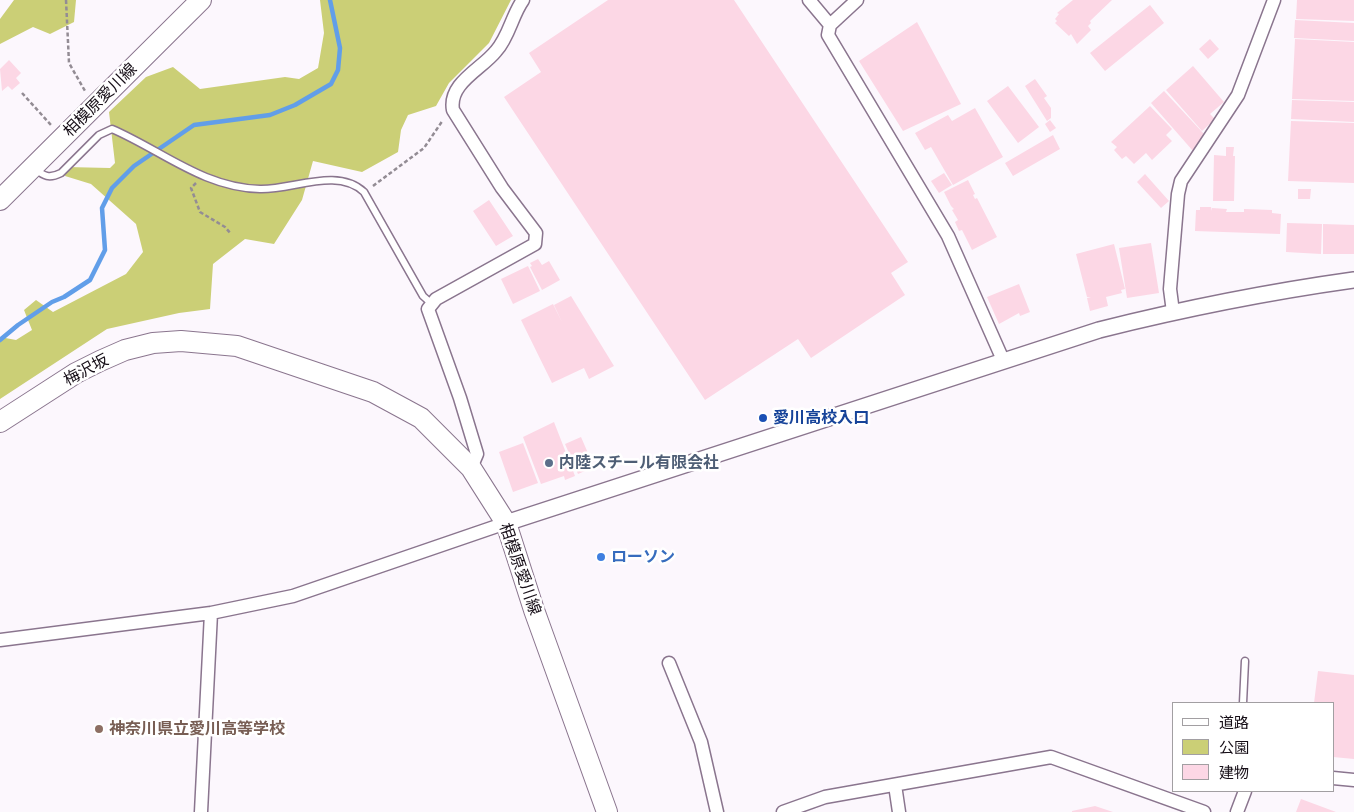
<!DOCTYPE html>
<meta charset="utf-8">
<style>
body{margin:0}
#map{position:relative;width:1354px;height:812px;overflow:hidden;background:#fcf7fd;font-family:"Asap Condensed","Noto Sans JP",sans-serif}
canvas{display:block}
.legend{position:absolute;left:1172px;top:702px;width:162px;height:90px;box-sizing:border-box;background:#fff;border:1px solid #a29fa2;margin:0;padding:6px 9px;list-style:none;font-size:15px;color:#160e17}
.legend li{display:flex;align-items:center;gap:10px;height:25px}
.legend b{width:25px;border:1px solid #a29fa2}
</style>
<div id="map">
<canvas width="1354" height="812"></canvas>
<ul class="legend">
<li><b style="height:6px;background:#fff"></b>道路</li>
<li><b style="height:14px;background:#cbcf76"></b>公園</li>
<li><b style="height:14px;background:#fcd7e5"></b>建物</li>
</ul>
</div>
<script>
const ctx = document.querySelector('canvas').getContext('2d');
ctx.lineJoin = 'round';
function fill(path, color) {
  ctx.fillStyle = color;
  ctx.fill(path, 'evenodd');
}
function trace(path, color, width, dash) {
  ctx.strokeStyle = color;
  ctx.lineWidth = width;
  ctx.lineCap = dash ? 'butt' : 'round';
  ctx.setLineDash(dash || []);
  ctx.stroke(path);
}
function label(font, color, halo, rows, align = 'center') {
  ctx.font = font + ' "Asap Condensed","Noto Sans JP",sans-serif';
  ctx.lineWidth = 5;
  ctx.setLineDash([]);
  ctx.textBaseline = 'middle';
  ctx.strokeStyle = halo;
  ctx.fillStyle = color;
  for (const [text, x, y, turn = 0] of rows) {
    ctx.save();
    ctx.translate(x, y);
    ctx.rotate((+turn || 0) * Math.PI / 180);
    ctx.textAlign = isNaN(turn) ? turn : align;
    if (halo) ctx.strokeText(text, 0, 0);
    ctx.fillText(text, 0, 0);
    ctx.restore();
  }
}
fill(new Path2D(`
 M14,0H76L74,22L50,34L33,27L0,44V19Z
 M320,0H511L489,43L449,83L436,106L408,115L401,130L398,152L362,172L313,161L302,200L274,244L245,239L213,264L210,309L179,313L107,329L0,399V337L16,340L32,330L24,310L36,300L53,312L126,274L143,252L136,224L91,184L65,176L66,167L110,168L115,163L109,112L146,77L173,67L200,89L285,77L299,79L318,68L324,33Z`), '#cbcf76');
trace(new Path2D(`
 M0,340L18,325L52,302L64,297L90,280L105,250L102,208L112,188L134,166L194,125L270,115L295,105L331,84L338,70L340,48L330,0`), '#619ee9', 4.5);
fill(new Path2D(`
 M608,0H734L908,262L891,273L905,295L811,358L798,339L705,400L504,97L541,72L529,53Z
 M1073,0H1112L1090,21L1091,23L1088,26L1091,30L1077,44L1071,34L1069,36L1055,23L1057,21L1055,19L1059,14L1057,13Z
 M1297,0H1354V21L1296,19Z
 M1150,5L1164,23L1105,71L1090,53Z
 M1295,20L1354,23V41L1294,38Z
 M917,22L961,104L903,131L859,61Z
 M1210,39L1219,49L1208,59L1199,49Z
 M1295,39L1354,42V101L1292,99Z
 M9,60L21,73L16,78L20,83L12,90L8,86L2,91L0,69Z
 M1193,66L1224,102L1210,114L1215,119L1202,131L1166,90Z
 M1035,79L1047,96L1044,98L1051,108V118L1047,121L1025,86Z
 M1008,86L1039,127L1018,143L987,101Z
 M1164,91L1205,135L1193,151L1151,103Z
 M1292,100L1354,102V122L1291,119Z
 M1150,106L1172,129L1166,135L1172,141L1152,160L1146,153L1134,164L1126,156L1122,159L1114,150L1117,147L1111,142Z
 M975,108L1003,157L953,185L931,147L925,150L915,133L948,115L952,121Z
 M1050,120L1056,128L1050,132L1045,124Z
 M1291,121L1354,123V183L1288,181Z
 M1053,135L1060,149L1013,176L1005,163Z
 M1226,147H1234L1233,156H1235L1234,201H1213L1214,155L1226,156Z
 M944,173L952,185L939,193L931,181Z
 M1145,174L1169,201L1161,208L1137,182Z
 M968,180L975,194L973,195L975,199L977,198L997,237L972,250L962,230L959,231L955,222L958,220L952,210L954,209L951,206L944,192Z
 M1298,189H1311L1310,199H1298Z
 M489,200L513,236L496,246L473,211Z
 M1200,207H1211L1212,211V208L1227,209L1226,212H1244V209L1272,210V213L1281,214L1280,234L1195,231L1196,210H1200Z
 M1287,223L1322,224L1321,254L1286,252Z
 M1323,224L1354,225V254H1323Z
 M1151,243L1159,293L1127,298L1119,248Z
 M1114,244L1125,289L1121,290L1122,293L1106,297L1108,306L1090,311L1087,298L1091,297H1087L1076,254Z
 M538,259L542,265L549,261L560,280L542,290L530,267L532,266L530,263Z
 M528,266L540,291L513,304L501,279Z
 M1019,284L1030,312L1020,316L1019,313L999,324L987,297Z
 M571,296L614,366L589,379L584,368L552,383L521,320L553,304L562,322L554,305Z
 M554,422L575,476L565,480L564,476L541,484L523,437Z
 M581,437L594,467L578,474L565,444Z
 M523,443L538,483L513,492L499,452Z
 M1318,671L1354,675V759L1333,757V703H1314Z
 M1301,799L1336,812H1296Z
 M1095,806L1113,812H1072V811Z`), '#fcd7e5');
const service = new Path2D(`
 M35,169C44,176 49,179 61,173L99,135L112,129C161,150 204,188 260,189C293,190 337,167 364,192L423,296L432,304
 M1243,703L1245,661`);
const minor = new Path2D(`
 M809,0L830,25
 M857,0L830,25L828,35L948,236L1003,360
 M1173,312L1170,289L1178,194L1181,181L1238,95L1274,0
 M471,468L477,454L460,398L428,309L436,299L535,244L536,233L502,188L453,110C448,83 482,69 496,51C509,37 512,15 523,0
 M0,640L211,613L293,596L506,523
 M669,663L701,742L717,812
 M1333,778L1354,780
 M895,785L899,812
 M201,812L211,613
 M783,812L825,797L1051,757L1204,812
 M1237,812L1245,791`);
const tertiary = new Path2D(`
 M506,523L1099,330C1183,309 1268,292 1354,280`);
const primary = new Path2D(`
 M0,200L201,0
 M0,422L76,373L100,361L125,350L153,343L181,341L237,346L373,392L421,418L471,468L506,523L534,610L607,812`);
trace(service, '#8a758e', 9);
trace(minor, '#8a758e', 15);
trace(tertiary, '#8a758e', 18);
trace(primary, '#8a758e', 22);
trace(new Path2D(`
 M66,0L69,63L85,91
 M22,93L51,125
 M196,183L191,188L200,212L225,227L231,234
 M373,186L424,148L443,120`), '#938c94', 2.5, [4, 2.5]);
trace(service, '#fff', 6);
trace(minor, '#fff', 12);
trace(tertiary, '#fff', 15);
trace(primary, '#fff', 20);
for (const [x, y, r, color] of [
 [763,418,5,"#1a4fb4"],
 [549,463,5,"#5c6f8a"],
 [601,557,5,"#3f7fe0"],
 [99,729,5,"#8d6e63"]
]) {
  const dot = new Path2D();
  dot.arc(x, y, r, 0, 2 * Math.PI);
  ctx.fillStyle = color;
  ctx.fill(dot);
  trace(dot, '#fff', 2);
}
label('16px', '#160e17', '#fff', [
 ["相模原愛川線",100,100,-45],
 ["梅沢坂",86,370,-28],
 ["相模原愛川線",520,569,71]
]);
label('bold 16px', '#164399', '#fff', [
 ["愛川高校入口",773,418]
], 'left');
label('bold 16px', '#4e5e75', '#fff', [
 ["内陸スチール有限会社",559,463]
], 'left');
label('bold 16px', '#366cbe', '#fff', [
 ["ローソン",611,557]
], 'left');
label('bold 16px', '#785e54', '#fff', [
 ["神奈川県立愛川高等学校",109,729]
], 'left');
</script>
